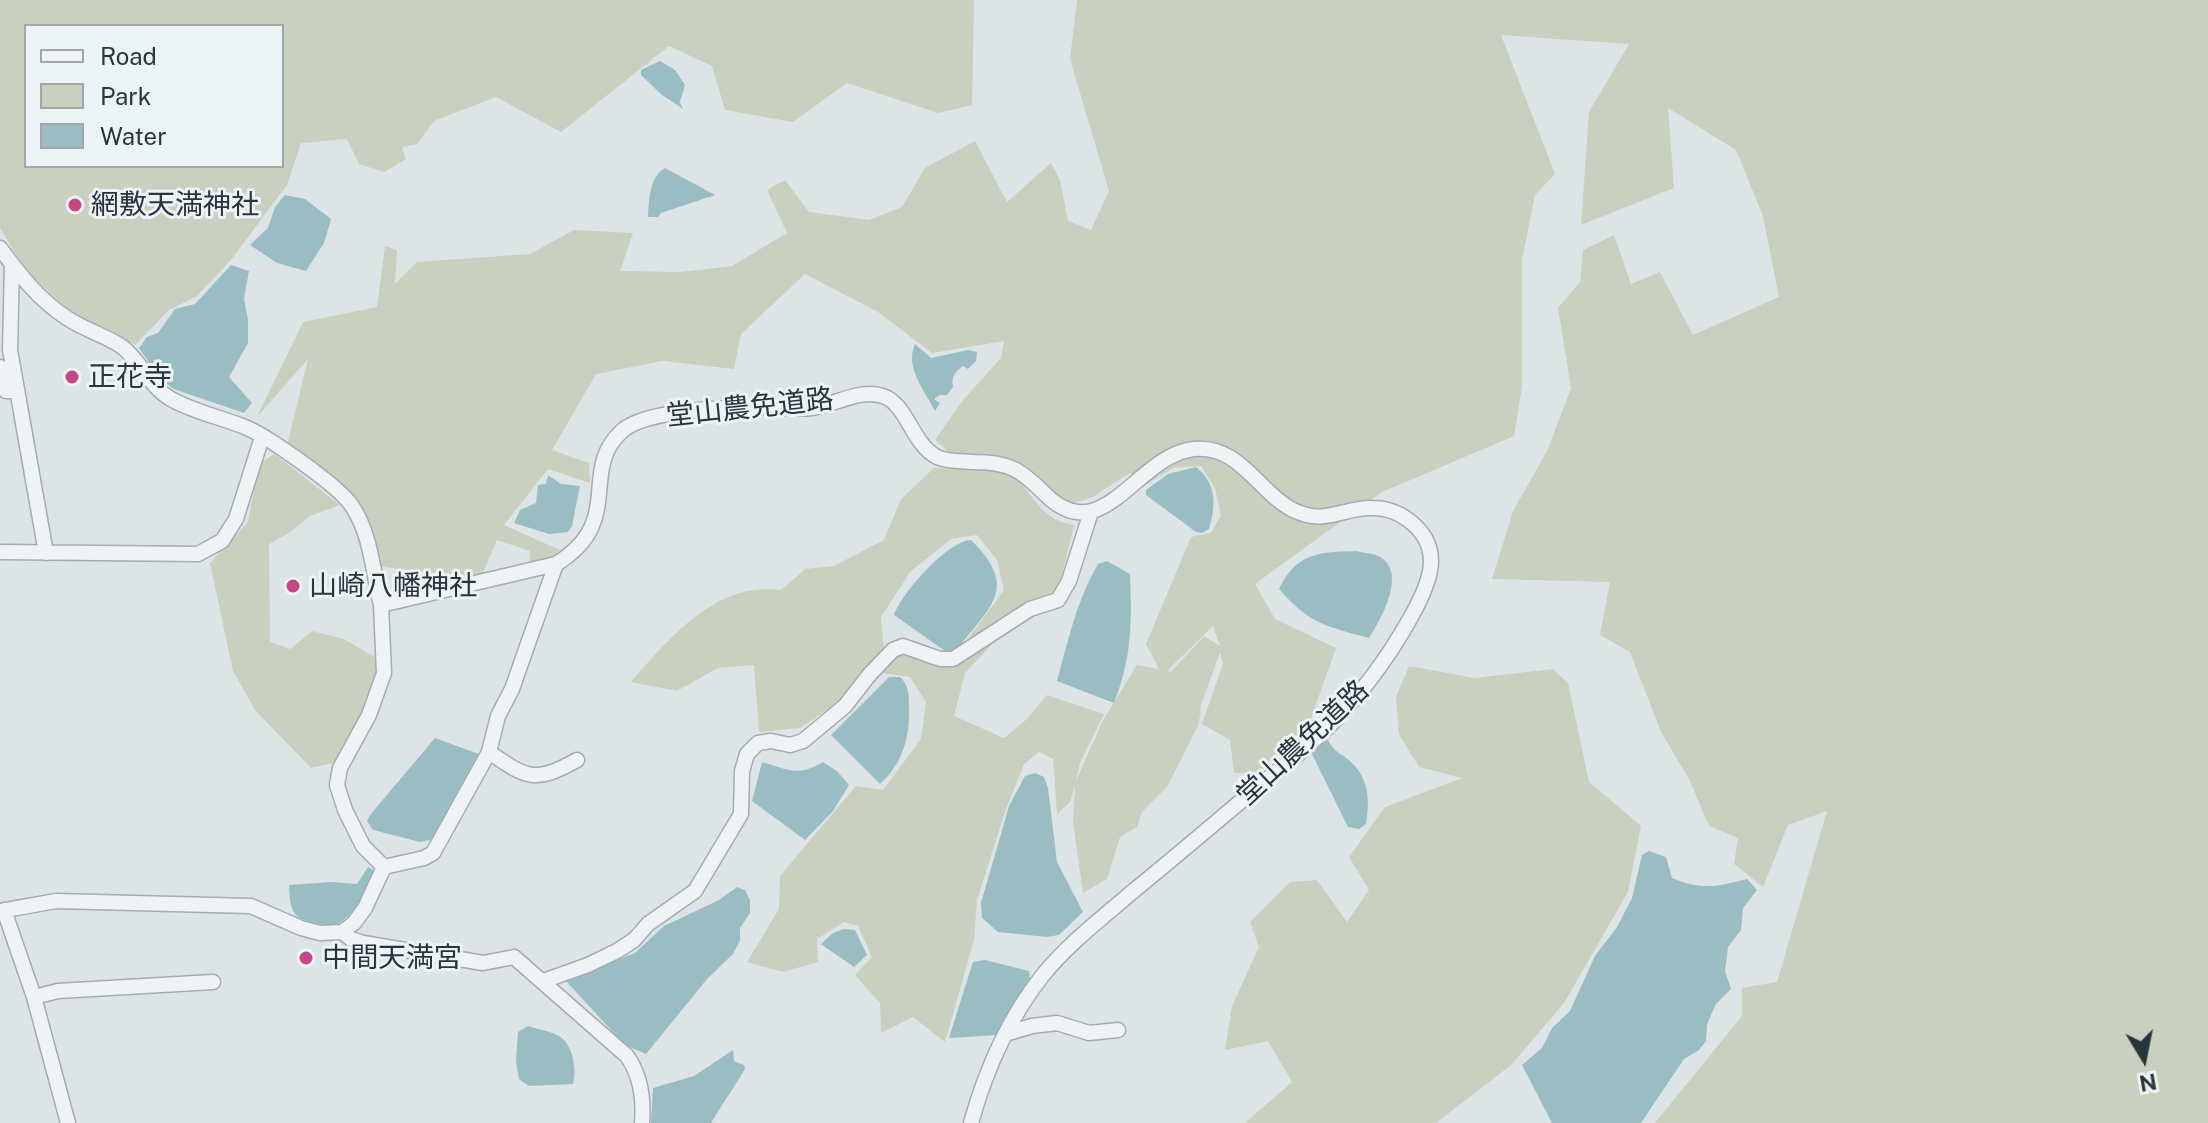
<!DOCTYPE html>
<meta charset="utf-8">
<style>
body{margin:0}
#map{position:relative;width:2208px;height:1123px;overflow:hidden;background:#dde4e6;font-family:"Public Sans",sans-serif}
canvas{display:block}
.legend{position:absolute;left:24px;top:24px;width:260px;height:144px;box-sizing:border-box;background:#edf2f4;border:2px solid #9ea7aa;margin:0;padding:10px 14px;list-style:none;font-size:24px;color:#28363c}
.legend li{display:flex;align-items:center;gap:16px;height:40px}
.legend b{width:40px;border:2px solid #9ea7aa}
.north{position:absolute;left:2104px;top:1019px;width:80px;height:80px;-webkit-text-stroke:6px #edf2f4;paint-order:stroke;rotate:170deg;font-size:22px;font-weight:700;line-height:32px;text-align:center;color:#28363c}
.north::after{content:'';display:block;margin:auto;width:28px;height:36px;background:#28363c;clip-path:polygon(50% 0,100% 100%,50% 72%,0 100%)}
</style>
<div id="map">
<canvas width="2208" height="1123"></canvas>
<ul class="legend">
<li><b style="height:10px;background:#f0f3f5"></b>Road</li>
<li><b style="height:22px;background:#c9d0bf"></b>Park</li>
<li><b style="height:22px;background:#9abdc4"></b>Water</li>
</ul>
<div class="north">N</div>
</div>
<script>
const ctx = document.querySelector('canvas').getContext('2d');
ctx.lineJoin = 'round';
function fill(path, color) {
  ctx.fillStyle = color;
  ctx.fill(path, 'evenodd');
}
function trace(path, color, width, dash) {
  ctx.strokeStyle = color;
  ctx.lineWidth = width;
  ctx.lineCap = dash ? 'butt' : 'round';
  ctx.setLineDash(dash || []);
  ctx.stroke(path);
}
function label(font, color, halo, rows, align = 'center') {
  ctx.font = font + ' "Public Sans","Noto Sans JP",sans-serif';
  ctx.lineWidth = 6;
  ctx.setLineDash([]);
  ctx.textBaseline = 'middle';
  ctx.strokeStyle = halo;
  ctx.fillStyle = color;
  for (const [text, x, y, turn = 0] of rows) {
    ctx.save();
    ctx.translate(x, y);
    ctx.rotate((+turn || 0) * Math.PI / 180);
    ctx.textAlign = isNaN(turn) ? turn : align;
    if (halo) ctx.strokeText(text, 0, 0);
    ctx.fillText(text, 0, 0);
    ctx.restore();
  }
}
fill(new Path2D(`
 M0,0H974L972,105L938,113L847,83L793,122L725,110L712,66L669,46L561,132L496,97L434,121L417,144L402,147L406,159L384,172L359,164L347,139L301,143L287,185L231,260L197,296L169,310L135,345L73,314L26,271L0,228ZM26,26H282V166H26Z
 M1077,0H2208V1123H1655L1742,1016V988L1777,982L1827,811L1788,825L1763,887L1734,864L1738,838L1709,826L1689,779L1661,732L1630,652L1600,635L1610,582L1492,579L1513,511L1547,451L1571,388L1558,308L1580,282L1583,250L1614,235L1631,284L1660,272L1693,335L1779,297L1763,216L1736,150L1668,108L1674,188L1581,225L1589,112L1629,44L1501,35L1555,174L1535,195L1522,260V387L1514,436L1380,493L1255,584L1275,619L1336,648L1309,724L1258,773H1234L1230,740L1202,724L1223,664L1220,652L1201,705L1199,724L1167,787L1142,812L1137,827L1120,837L1107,879L1083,893L1073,822L1075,785L1070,802L1057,814L1053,759L1039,752L1024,764L1006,809L977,900L974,940L945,1042L913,1017L881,1033L880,1003L855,975L872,957L858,926L844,922L817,939L818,962L783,972L747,962L779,909L780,876L856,786L883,790L921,739L926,702L910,677L881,673L900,653L947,664L1006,630L965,673L954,716L1004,738L1027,719L1047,695L1104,714L1080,763L1076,781L1102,722L1137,665L1159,669L1146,644L1191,537L1211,533L1221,515L1215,488L1201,466L1173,468L1144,486L1130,473L1091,498L1067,505L1016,460L953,456L935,440L963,400L1001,358L1004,341L932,353L878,312L805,274L741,334L734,369L663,361L596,374L552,450L589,463L590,483L548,469L504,525L560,550L549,560L530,563V551L497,540L483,573L453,577L379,566L365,517L286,450L308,359L257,417L303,322L377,307L385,246L397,250L395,284L417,262L530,254L574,230L633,233L620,271L679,272L732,266L787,233L767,190L785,180L809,212L869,220L902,207L925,168L975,141L1007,202L1051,163L1060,180L1068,221L1091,230L1109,191L1070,59ZM1213,626L1220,646L1204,636L1171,672L1167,671Z
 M274,454L340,505L310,516L289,533L269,544L270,642L290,649L312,631L344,639L378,659L370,696L337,762L311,768L255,710L233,671L210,563L248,522L259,464Z
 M934,468C954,470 995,463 1010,474C1034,492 1039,520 1074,525L1062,575L1053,596L960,650L1004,590L997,560L977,535L951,539L910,572L881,617L884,649L840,701L800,728L759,732L754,665L718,668L677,691L631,682C669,638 717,581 781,590L805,569L834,566L884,540L901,499Z
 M1409,666L1474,678L1553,669L1568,683L1589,782L1641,826L1628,892L1564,1003L1511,1065L1436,1123H1245L1292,1082L1268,1041L1225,1050L1232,1006L1259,947L1250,922L1290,882L1317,880L1347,922L1369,890L1349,857L1385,807L1462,778L1419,767L1399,734L1396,697Z`), '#c9d0bf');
fill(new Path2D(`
 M660,61L675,70L685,85L680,102L683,109L662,95L641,75V70Z
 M665,168L715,195L661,213L658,217H648C649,201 649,177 665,168Z
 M285,195L305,199L331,219L324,243L306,271L277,263L250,245L268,228L275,207Z
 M231,265L249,271L244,299L248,320V343L229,377L252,403L244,413L174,389L160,379L139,348L147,337L158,333L175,309L195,304Z
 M915,344L931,358L968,350L977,352L976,361L968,369L963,366C955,371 951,378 953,387L947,395H940L934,399L940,403L935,411C926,392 904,368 915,344Z
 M1196,467C1217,484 1216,506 1209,529L1202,533L1196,532L1146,495V490L1168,474Z
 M548,475L561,484L580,486L572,526L568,532L549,534L514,523L520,510L536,503L538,485L546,484Z
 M971,540C1021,589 989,607 955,652L945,651L894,615C902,593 947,541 971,540Z
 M1357,551C1363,553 1370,553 1376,555C1410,568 1381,620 1369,638C1325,626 1310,624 1279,589C1297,552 1320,552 1357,551Z
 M1107,561L1130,574C1132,623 1132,657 1114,703L1057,681C1068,641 1077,600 1098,564Z
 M889,677H900C909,685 909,695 909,707C910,737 903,763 880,784L831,735Z
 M435,738L484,756L438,838L420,842L373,830L367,821L370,815Z
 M1323,739L1328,740C1337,756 1340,751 1351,762C1369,779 1370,801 1366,824L1359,829L1348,827L1309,748Z
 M762,762C789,770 798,777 823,762L837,771L849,785L833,811L805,840L752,801Z
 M1035,773L1044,777L1048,788L1057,862L1083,912L1059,935L1047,937L998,932L982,918L981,903L1009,806L1025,776Z
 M1649,851L1666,857L1672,878C1701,890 1717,887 1747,879L1757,890L1743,908L1741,930L1728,947L1725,971L1731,989L1716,1004L1707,1024L1706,1041L1699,1050L1684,1059L1641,1123H1552L1522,1065L1542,1048L1552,1028L1570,1011L1595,956L1617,927L1632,898L1642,855Z
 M368,867L376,872C364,894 356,914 333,927C299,918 290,924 289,885L331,882L357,884Z
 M737,887L745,890L750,900V913L740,928V941L733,954L707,979L646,1054L625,1045L565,980L635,953L664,926L719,900Z
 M844,929L855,930L867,955L854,967L821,944L833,933Z
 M985,960L1029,971L1030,980L998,1035L949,1038L973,962Z
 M528,1026C537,1029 550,1031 559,1036C573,1044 577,1070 573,1084L529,1086L519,1079L516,1061L518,1032Z
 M733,1050L734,1061L744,1065L745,1069L711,1123H651L653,1088L694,1076Z`), '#9abdc4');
const minor = new Path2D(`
 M0,248C19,274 39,300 67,318C83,329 104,335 121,346C141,360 149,387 171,399C194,412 220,417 245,427C267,436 339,486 352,506C371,534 373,573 381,605L556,564C626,521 578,471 622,431C646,409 733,407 766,407C781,407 796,410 812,408C835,405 860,388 883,396C907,404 912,444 937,457C948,462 961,461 973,462C1009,462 1020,469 1045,494C1103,552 1136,455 1194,449C1239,444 1258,492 1293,510C1326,526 1342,507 1373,508C1386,508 1397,512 1407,519C1446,547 1430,583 1411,617C1387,660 1358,699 1322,733C1302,752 1279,769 1258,787C1216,822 1174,858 1131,893C1101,919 1068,944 1043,975C1008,1019 986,1069 971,1123
 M12,264L10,350L46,553
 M0,367L6,391H17
 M0,552L198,554L222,541L236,519L262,437
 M381,605L384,673L369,715L340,768L337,785L345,810L363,846L384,867
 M489,752C527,778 534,784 577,760
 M4,910L34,997L68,1123
 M0,911L56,901L251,906L301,928L320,933L342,932L354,923L365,908L384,867L424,858L433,853L489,752L498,716L512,689L556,564
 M342,932L351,939L363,943L483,963L514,957L627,1056C641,1076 644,1099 642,1123
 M543,981L588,965L617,951L634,940L648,924L695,891L741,814L742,771L747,754L758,743L771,741L790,745L803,741L845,706L870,674L893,650L903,646L940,659H953L1030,609L1058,600L1069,581L1091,512
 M34,997L58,991L213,982
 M1005,1034L1032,1026L1057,1023L1089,1033L1118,1030`);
trace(minor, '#a3acb0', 17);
trace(minor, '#f0f3f5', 14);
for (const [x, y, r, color] of [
 [75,205,8,"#c54886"],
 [72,377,8,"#c54886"],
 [293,586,8,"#c54886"],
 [306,958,8,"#c54886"]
]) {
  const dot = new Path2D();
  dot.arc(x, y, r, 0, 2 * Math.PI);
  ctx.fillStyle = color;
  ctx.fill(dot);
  trace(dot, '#edf2f4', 3);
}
label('28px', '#28363c', '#edf2f4', [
 ["網敷天満神社",91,205],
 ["正花寺",88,377],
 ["山崎八幡神社",309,586],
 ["中間天満宮",322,958]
], 'left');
label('28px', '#28363c', '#edf2f4', [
 ["堂山農免道路",750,408,-6],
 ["堂山農免道路",1303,743,-43]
]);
</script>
